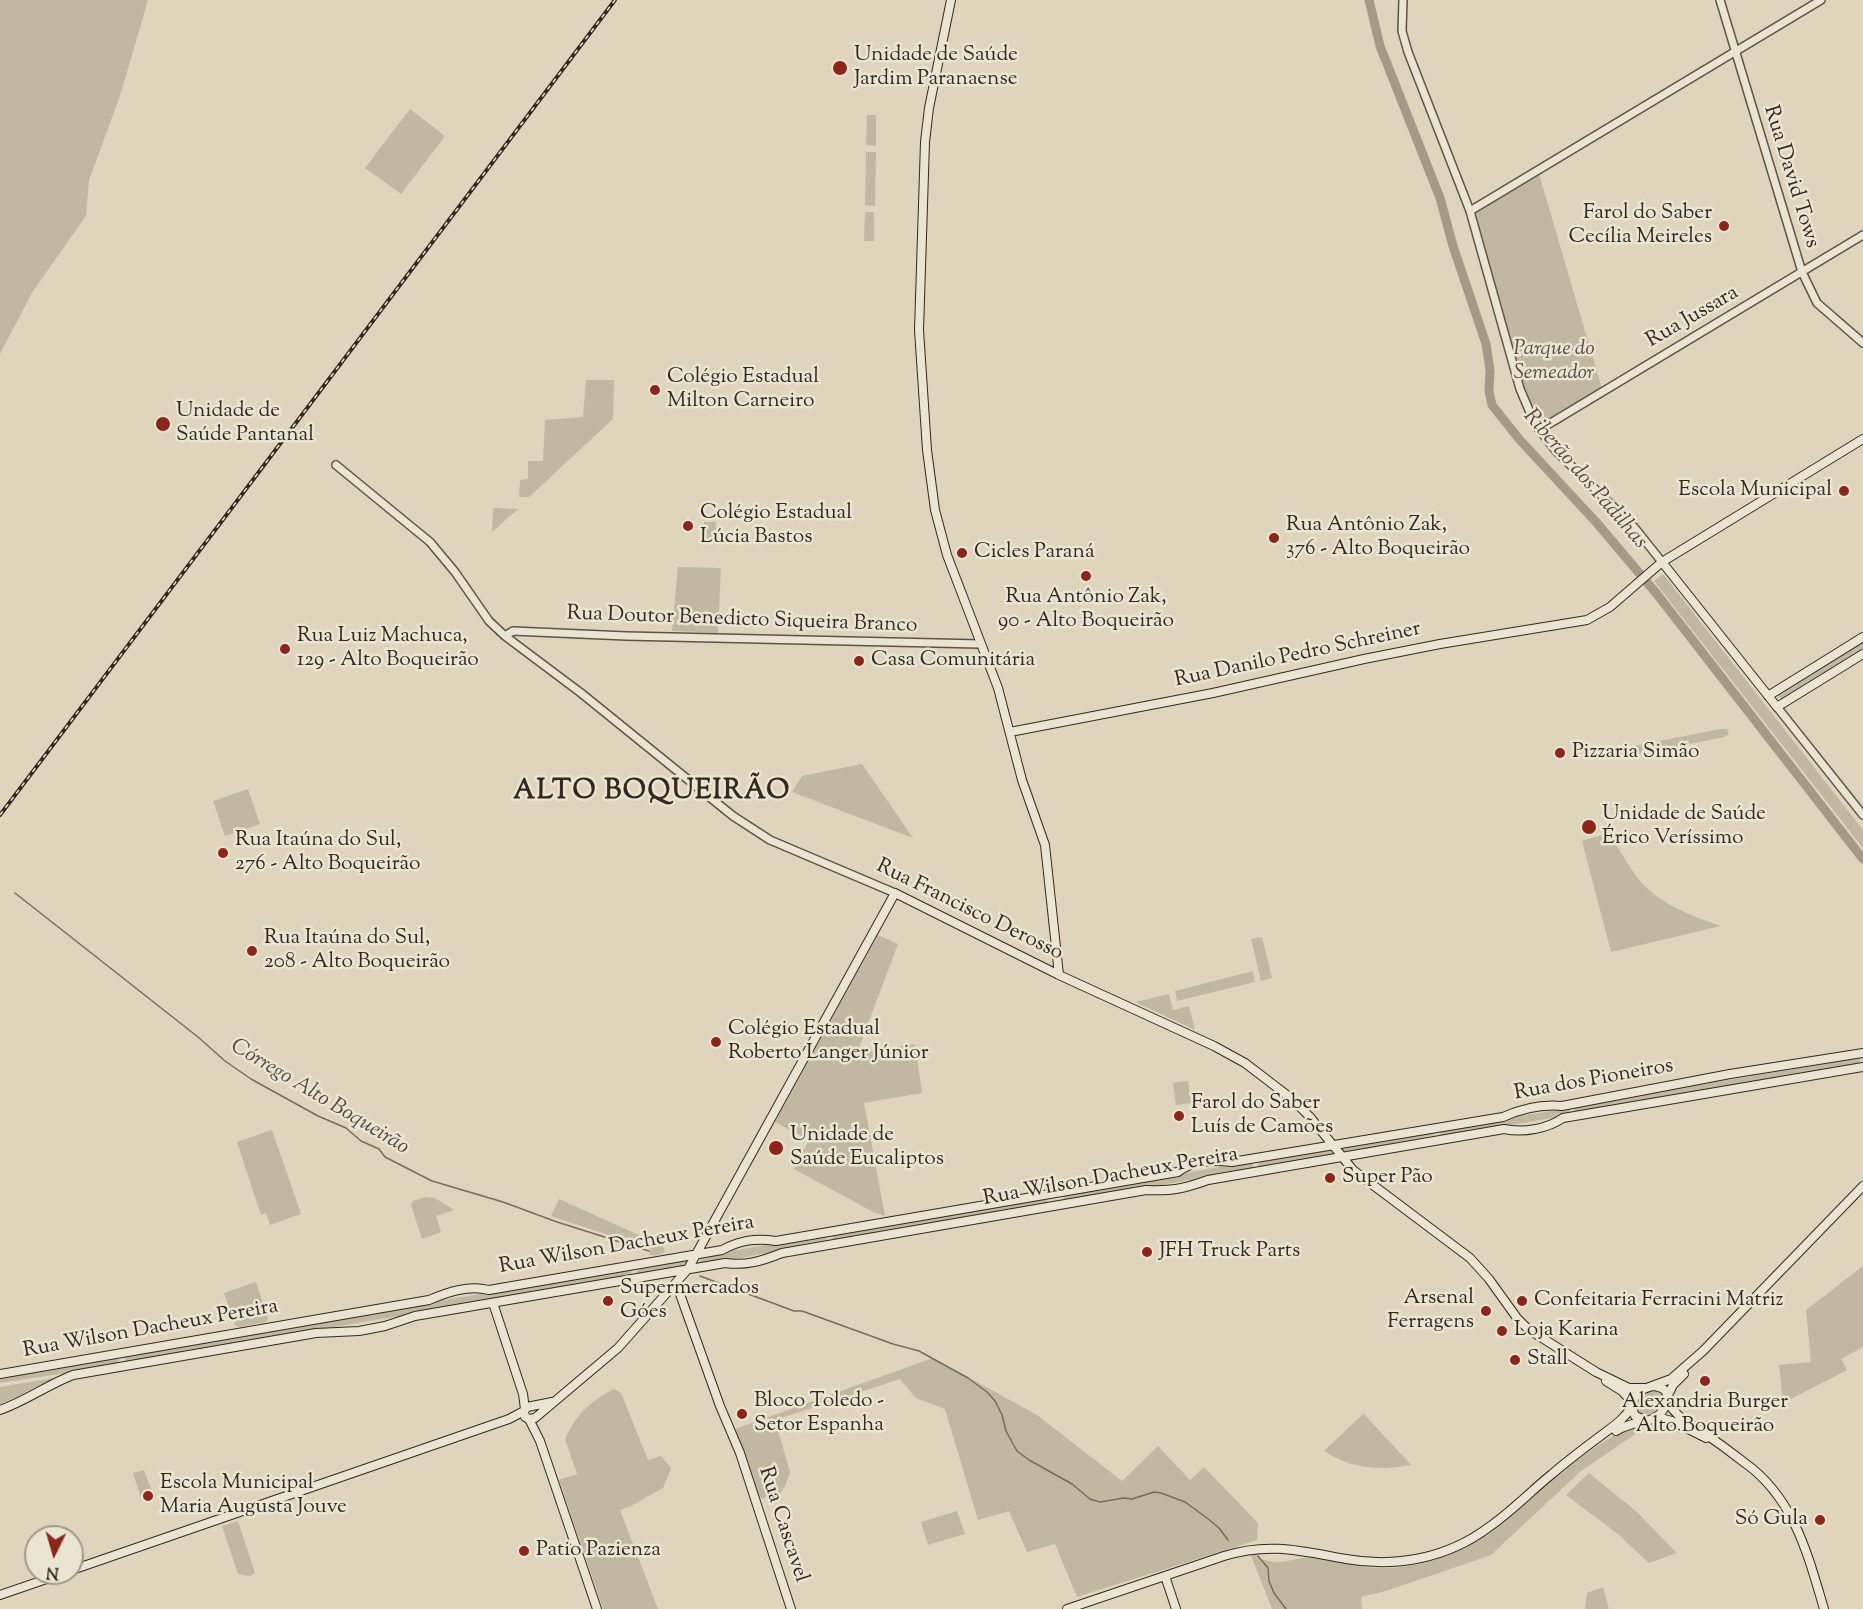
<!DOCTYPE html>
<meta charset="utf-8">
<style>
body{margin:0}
#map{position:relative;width:1863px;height:1609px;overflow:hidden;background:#ded5bc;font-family:"Sorts Mill Goudy",serif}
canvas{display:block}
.north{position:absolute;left:24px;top:1525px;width:60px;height:60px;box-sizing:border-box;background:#eae4d3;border:2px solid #a1998b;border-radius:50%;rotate:185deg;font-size:16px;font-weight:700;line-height:24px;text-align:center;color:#342820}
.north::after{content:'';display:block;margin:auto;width:21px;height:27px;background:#8f2418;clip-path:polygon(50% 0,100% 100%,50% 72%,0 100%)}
</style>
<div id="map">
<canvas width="1863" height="1609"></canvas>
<div class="north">N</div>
</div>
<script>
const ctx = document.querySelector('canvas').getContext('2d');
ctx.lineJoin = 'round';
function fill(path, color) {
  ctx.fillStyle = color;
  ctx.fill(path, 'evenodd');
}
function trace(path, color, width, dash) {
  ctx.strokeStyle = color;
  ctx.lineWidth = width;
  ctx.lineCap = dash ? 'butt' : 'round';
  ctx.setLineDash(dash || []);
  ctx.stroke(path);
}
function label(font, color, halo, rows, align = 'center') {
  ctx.font = font + ' "Sorts Mill Goudy",serif';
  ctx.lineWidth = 5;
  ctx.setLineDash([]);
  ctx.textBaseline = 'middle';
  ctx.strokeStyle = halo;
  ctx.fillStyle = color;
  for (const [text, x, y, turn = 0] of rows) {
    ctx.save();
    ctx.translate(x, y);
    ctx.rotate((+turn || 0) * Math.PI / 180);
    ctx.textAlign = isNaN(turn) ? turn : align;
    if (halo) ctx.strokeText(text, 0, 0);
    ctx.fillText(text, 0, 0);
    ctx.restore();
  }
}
fill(new Path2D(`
 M0,0H148L120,96L89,180L86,216L33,291L0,354Z
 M410,109L445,136L401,194L365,168Z
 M867,115H876V146L866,145Z
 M866,152H876L875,206L865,205Z
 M1539,174L1602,389L1540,426L1524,393L1473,213Z
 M865,212H874V241H864Z
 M586,380H614L613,419L529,497H519L520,480L528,479V461H543L545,420L583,417Z
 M493,508L518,509L492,532Z
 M704,522H716L715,542L704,541Z
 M678,567L721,568L718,633L672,631Z
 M1663,574L1863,830V848L1654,581Z
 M1863,641V650L1782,700L1776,694Z
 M1720,729H1727L1729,734L1725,737L1623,757L1617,756L1616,753L1619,749Z
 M862,764L913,838L792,792L802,776Z
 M248,789L260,824L225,836L213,801Z
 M1609,833C1617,846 1625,860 1634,873C1654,902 1689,915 1721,926L1611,952L1582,841Z
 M878,935L898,944L857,1053L915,1044L922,1093L864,1103L885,1216L873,1212L794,1169L809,1140L775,1122Z
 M1262,937L1272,978L1261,981L1251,939Z
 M1253,971L1255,982L1177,1001L1175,991Z
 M1169,994L1173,1010L1189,1006L1195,1030L1135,1002Z
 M1859,1058L1860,1061L1859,1063L1830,1068L1820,1071L1576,1114L1574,1111L1575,1108L1615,1099Z
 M1188,1081L1191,1103L1176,1105L1173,1083Z
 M1569,1108L1570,1115L1440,1137V1129Z
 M272,1130L301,1214L270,1225L266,1213L261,1215L237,1142Z
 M1433,1131L1434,1135L1344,1153L1340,1147Z
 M1328,1149L1335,1155L1261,1168L1258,1165L1261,1162Z
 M1252,1161L1253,1169L1068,1201H1065L1063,1198L1065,1195Z
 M425,1197L435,1198L454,1210L436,1216L441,1232L422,1239L411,1205L413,1201Z
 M1046,1197L1047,1202L1045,1203L1026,1206L1008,1212L833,1242V1233Z
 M559,1199L661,1245L664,1248L665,1251C661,1256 654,1256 649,1254L651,1249L551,1216Z
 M824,1235L827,1237L826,1240L802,1244L791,1249L698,1265L702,1256Z
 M690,1258L683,1267L637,1274V1270Z
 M1863,1266V1347L1841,1359L1847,1370L1783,1403L1779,1365L1811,1362L1806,1310Z
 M631,1268V1277L126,1362L124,1355Z
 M256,1282L268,1318L266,1322L239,1327L235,1325L224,1293Z
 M117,1356L119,1359L118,1363L85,1370L0,1383V1377Z
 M933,1358L1037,1415L1122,1481L1158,1446L1190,1480L1204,1467L1258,1523L1257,1540L1077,1597L1055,1544L1027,1552L1009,1511L978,1520L945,1409L916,1398L900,1379L775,1420L790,1472L785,1486L778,1497L759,1498L735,1429Z
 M60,1377L20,1397L0,1404V1387Z
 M614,1389L621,1393L648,1460L661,1456L671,1468L663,1488L629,1507L620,1510L658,1609H603L559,1480L577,1474L565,1439C577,1414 589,1402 614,1389Z
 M1649,1389L1659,1390C1673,1405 1652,1425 1636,1412C1635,1400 1639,1395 1649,1389Z
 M1363,1414H1364L1411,1465C1379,1471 1352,1469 1324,1451Z
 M1635,1426L1644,1428L1581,1471L1491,1555L1386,1591L1361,1597L1362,1609H1272L1250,1553L1257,1551L1260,1559C1266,1560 1272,1562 1278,1562C1290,1562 1302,1556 1314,1558C1337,1560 1358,1568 1381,1568C1429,1569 1475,1547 1510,1517C1549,1484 1587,1445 1635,1426Z
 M144,1470L153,1494L141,1498L133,1473Z
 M1589,1473L1637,1512L1677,1553L1649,1563L1618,1534L1566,1495Z
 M957,1511L965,1534L928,1545L921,1522Z
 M238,1521L255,1573L250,1576L238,1574L222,1526Z
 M1603,1587L1609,1609H1585L1587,1593Z`), '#c1b8a1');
trace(new Path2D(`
 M15,893L198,1037L225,1061L251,1079L318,1116L346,1128L361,1141L379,1149L385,1157L432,1181L503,1202L557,1222L649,1251
 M700,1276L794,1311H802L893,1344L919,1351L968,1378L987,1392L995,1401L1002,1415L1006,1431L1017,1451L1029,1460L1072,1484L1090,1499L1100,1502L1124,1498L1132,1499L1154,1492L1161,1493L1185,1502L1207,1518L1219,1528L1228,1540
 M1258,1556L1268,1568L1269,1581L1274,1593L1286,1609`), '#776c5e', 1.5);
trace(new Path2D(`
 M1369,0L1380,46L1440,198L1453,246L1486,344L1490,370L1489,391L1492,405L1519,439L1596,522L1656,593L1863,859`), '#a49a87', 9);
const tertiary = new Path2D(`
 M1403,0L1402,31L1408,52L1470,211L1520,389L1535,424L1556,451L1634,527L1662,562
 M1720,0L1802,272L1817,303L1863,343
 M1470,211L1821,0
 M1539,430L1863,235
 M336,465L430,542L455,572L489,621L505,636L581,693L733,816L770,840L895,893
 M505,636L513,631L626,636L980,644
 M1777,707L1863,815`);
const secondary = new Path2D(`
 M951,0L929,108L925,142L919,330L927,450L935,510L947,555L998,688L1022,780L1045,845L1059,975
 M1662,562L1777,707L1863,654
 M1768,696L1863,637
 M1010,732L1213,693L1364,659L1440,644L1587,620L1610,607L1662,562L1863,439
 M676,1283L720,1406L740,1453L791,1609
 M493,1303L523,1394L525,1409
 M0,1374L429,1300C448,1292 468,1285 489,1290L722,1250C740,1240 756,1238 776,1241L1178,1172C1193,1160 1213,1160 1232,1162L1503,1117C1523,1108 1541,1104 1562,1106L1730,1074L1863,1053
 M1606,1381L1622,1391L1633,1403
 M1667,1397L1673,1385L1684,1374
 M1667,1401C1677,1418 1686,1420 1701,1431C1716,1441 1731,1452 1745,1463C1794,1498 1808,1555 1824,1609
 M552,1402L527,1407L524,1411L525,1417L529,1419L535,1418L618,1348L688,1269L895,893L1059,975L1214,1046L1245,1063L1292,1099L1310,1117L1353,1170L1470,1258L1489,1279L1517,1318L1528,1329L1596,1372L1629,1388H1644
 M0,1410C26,1401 47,1385 73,1375L316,1333L359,1331L385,1326L415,1316L725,1263C746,1266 762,1261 782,1253L1146,1190C1172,1191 1183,1189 1208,1180L1504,1129C1523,1133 1547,1129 1563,1118L1863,1067
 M1656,1417L1672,1421L1706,1438
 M529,1419L540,1441L597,1609
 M1645,1420L1635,1416L1633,1411L1634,1398L1641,1390L1671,1379L1703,1351L1863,1186
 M1616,1431C1631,1421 1646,1424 1656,1417C1663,1413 1670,1400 1666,1392C1663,1387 1658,1387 1653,1386
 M72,1570L509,1419L524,1411
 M1165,1576L1176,1609
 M0,1595L64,1573
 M1067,1609L1224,1556C1269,1542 1301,1551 1346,1559C1396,1568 1448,1558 1489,1527C1512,1511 1531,1491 1552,1474C1567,1461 1583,1449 1599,1437C1612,1427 1624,1420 1632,1406`);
trace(tertiary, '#5e5347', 10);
trace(secondary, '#342820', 10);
trace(tertiary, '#eae4d3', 7);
trace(secondary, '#eae4d3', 8);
const rail = new Path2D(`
 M0,815L615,0`);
trace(rail, '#342820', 4);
trace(rail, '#eae4d3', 1.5, [4.5]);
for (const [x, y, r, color] of [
 [840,68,8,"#8f2418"],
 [1724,226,6,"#8f2418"],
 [655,390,6,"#8f2418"],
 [163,424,8,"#8f2418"],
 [1844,491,6,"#8f2418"],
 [688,526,6,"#8f2418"],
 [1274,538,6,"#8f2418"],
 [962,553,6,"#8f2418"],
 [1086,576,6,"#8f2418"],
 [285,649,6,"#8f2418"],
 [859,661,6,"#8f2418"],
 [1560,753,6,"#8f2418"],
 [1589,827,8,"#8f2418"],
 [223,853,6,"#8f2418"],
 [252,951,6,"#8f2418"],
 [716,1042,6,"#8f2418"],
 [1179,1116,6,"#8f2418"],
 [776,1148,8,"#8f2418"],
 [1330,1178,6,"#8f2418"],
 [1147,1252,6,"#8f2418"],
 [608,1301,6,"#8f2418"],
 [1522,1301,6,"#8f2418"],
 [1486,1311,6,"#8f2418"],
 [1502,1331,6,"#8f2418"],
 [1515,1360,6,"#8f2418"],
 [1705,1381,6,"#8f2418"],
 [742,1414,6,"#8f2418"],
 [148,1496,6,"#8f2418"],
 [1820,1520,6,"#8f2418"],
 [524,1551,6,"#8f2418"]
]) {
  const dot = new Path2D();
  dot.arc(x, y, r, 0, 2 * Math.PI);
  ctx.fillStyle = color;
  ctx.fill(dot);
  trace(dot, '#eae4d3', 2);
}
label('21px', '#342820', '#eae4d3', [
 ["Unidade de Saúde",854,56],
 ["Jardim Paranaense",854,80],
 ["Farol do Saber",1712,214,"right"],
 ["Cecília Meireles",1712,238,"right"],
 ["Colégio Estadual",667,378],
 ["Milton Carneiro",667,402],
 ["Unidade de",176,412],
 ["Saúde Pantanal",176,436],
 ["Escola Municipal",1832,491,"right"],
 ["Colégio Estadual",700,514],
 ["Lúcia Bastos",700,538],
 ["Rua Antônio Zak,",1286,526],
 ["376 - Alto Boqueirão",1286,550],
 ["Cicles Paraná",974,553],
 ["Rua Antônio Zak,",1086,598,"center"],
 ["90 - Alto Boqueirão",1086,622,"center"],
 ["Rua Luiz Machuca,",297,637],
 ["129 - Alto Boqueirão",297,661],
 ["Casa Comunitária",871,661],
 ["Pizzaria Simão",1572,753],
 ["Unidade de Saúde",1602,815],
 ["Érico Veríssimo",1602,839],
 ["Rua Itaúna do Sul,",235,841],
 ["276 - Alto Boqueirão",235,865],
 ["Rua Itaúna do Sul,",264,939],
 ["208 - Alto Boqueirão",264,963],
 ["Colégio Estadual",728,1030],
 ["Roberto Langer Júnior",728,1054],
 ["Farol do Saber",1191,1104],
 ["Luís de Camões",1191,1128],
 ["Unidade de",790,1136],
 ["Saúde Eucaliptos",790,1160],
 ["Super Pão",1342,1178],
 ["JFH Truck Parts",1159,1252],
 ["Supermercados",620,1289],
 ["Góes",620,1313],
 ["Arsenal",1474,1299,"right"],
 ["Ferragens",1474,1323,"right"],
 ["Confeitaria Ferracini Matriz",1534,1301],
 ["Loja Karina",1514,1331],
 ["Stall",1527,1360],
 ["Bloco Toledo -",754,1402],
 ["Setor Espanha",754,1426],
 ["Alexandria Burger",1705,1403,"center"],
 ["Alto Boqueirão",1705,1427,"center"],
 ["Escola Municipal",160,1484],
 ["Maria Augusta Jouve",160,1508],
 ["Só Gula",1808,1520,"right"],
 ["Patio Pazienza",536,1551]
], 'left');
label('21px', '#342820', '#eae4d3', [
 ["Rua David Tows",1790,177,73],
 ["Rua Jussara",1693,318,-30],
 ["Rua Doutor Benedicto Siqueira Branco",742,621,2],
 ["Rua Danilo Pedro Schreiner",1298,656,-12],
 ["Rua Francisco Derosso",969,911,26],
 ["Rua dos Pioneiros",1594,1081,-10],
 ["Rua Wilson Dacheux Pereira",1111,1178,-10],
 ["Rua Wilson Dacheux Pereira",627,1246,-10],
 ["Rua Wilson Dacheux Pereira",151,1330,-10],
 ["Rua Cascavel",782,1525,72]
]);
label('italic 21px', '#574c40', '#eae4d3', [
 ["Parque do",1554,350],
 ["Semeador",1554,374]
]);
label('italic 22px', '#564a3f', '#eae4d3', [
 ["Riberão dos Padilhas",1584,480,49],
 ["Córrego Alto Boqueirão",319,1098,31]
]);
ctx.letterSpacing = '1.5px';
label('bold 27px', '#342820', '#eae4d3', [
 ["ALTO BOQUEIRÃO",652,793]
]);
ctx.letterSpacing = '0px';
</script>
